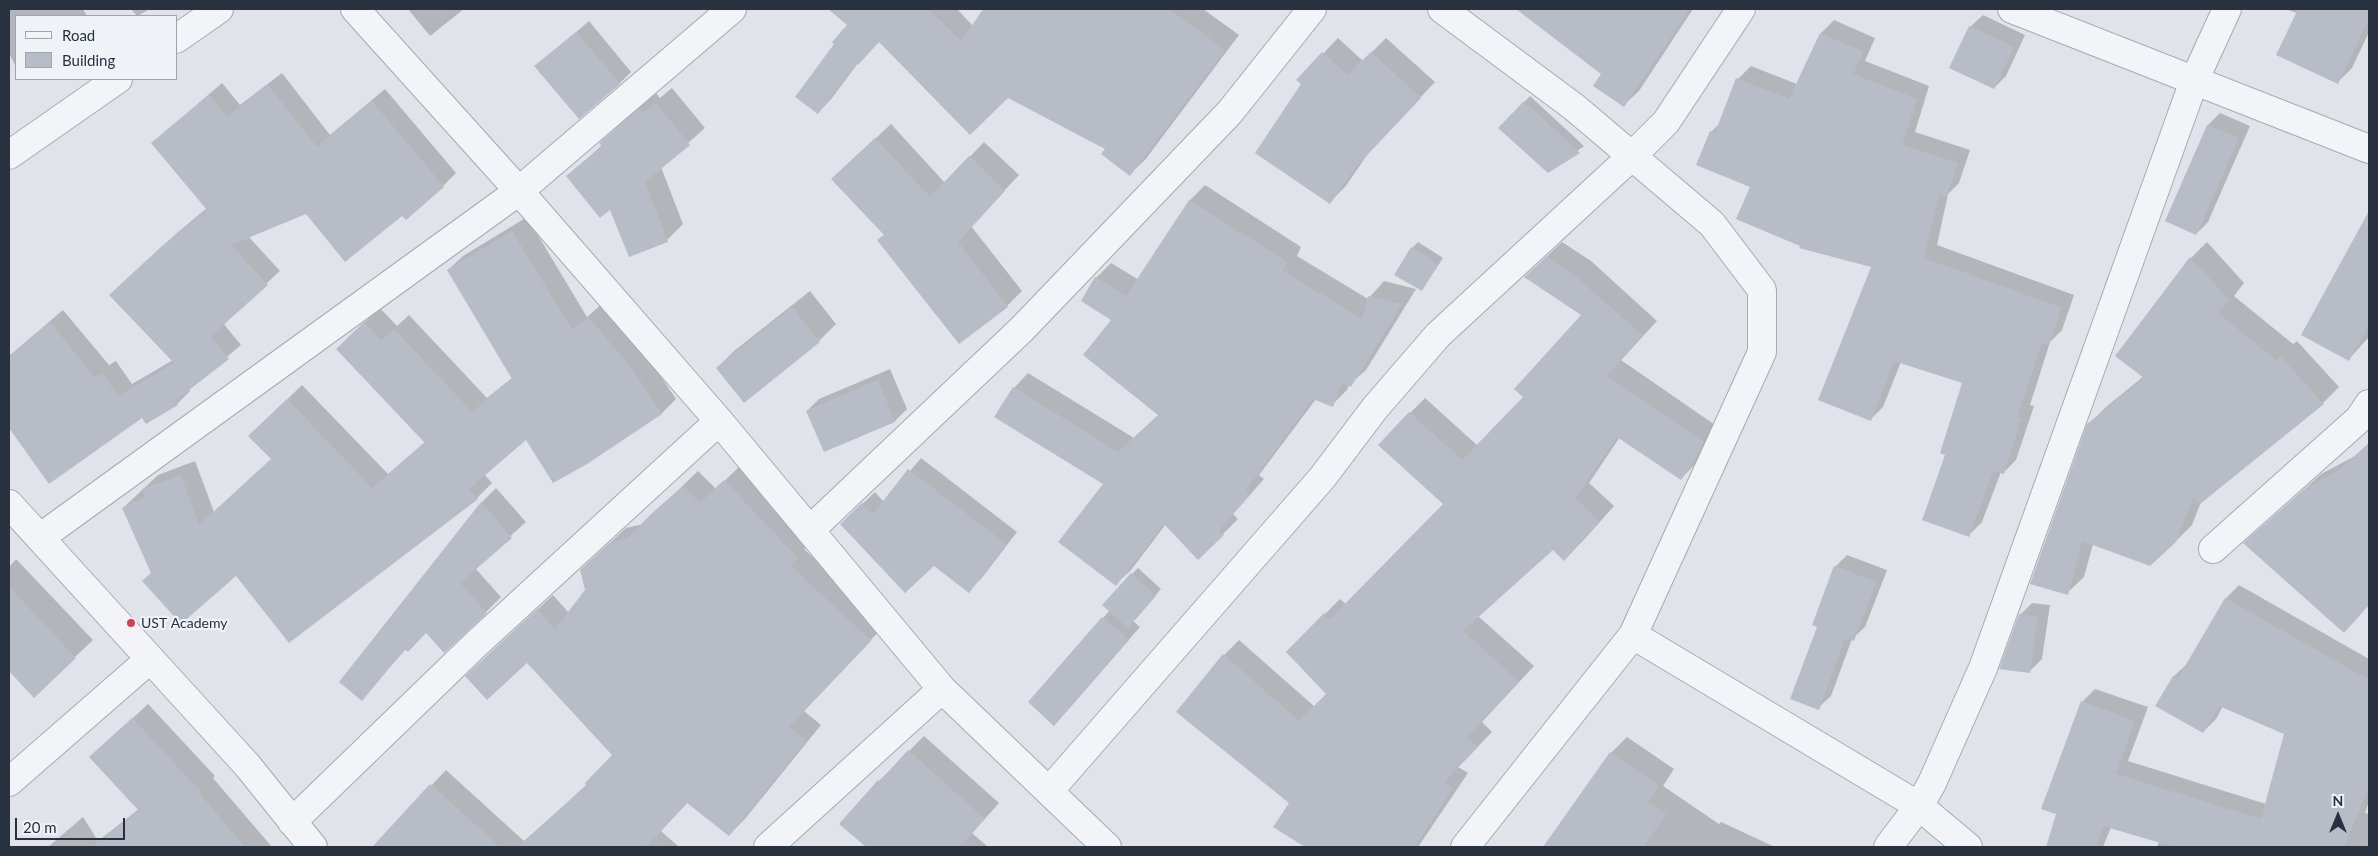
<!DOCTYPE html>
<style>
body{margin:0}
#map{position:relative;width:2378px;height:856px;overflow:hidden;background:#e0e3e9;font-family:Lato,sans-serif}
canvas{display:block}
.frame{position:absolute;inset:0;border:10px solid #283140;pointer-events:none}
.legend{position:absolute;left:15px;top:15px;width:162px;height:65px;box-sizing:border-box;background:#eff2f6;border:1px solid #9fa5ad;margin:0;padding:6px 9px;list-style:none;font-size:15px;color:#283140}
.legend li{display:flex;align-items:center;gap:10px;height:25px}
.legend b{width:25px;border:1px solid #9fa5ad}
.north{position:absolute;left:2313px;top:791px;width:50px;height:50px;-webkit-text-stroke:4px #eff2f6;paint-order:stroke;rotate:0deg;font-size:14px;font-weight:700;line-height:20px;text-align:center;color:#283140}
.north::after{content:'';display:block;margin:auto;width:18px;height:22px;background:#283140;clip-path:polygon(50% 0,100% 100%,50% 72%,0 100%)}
.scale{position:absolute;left:15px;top:818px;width:110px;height:22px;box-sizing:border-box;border:2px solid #283140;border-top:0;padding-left:6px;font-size:15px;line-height:18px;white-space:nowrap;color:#283140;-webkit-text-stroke:4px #eff2f6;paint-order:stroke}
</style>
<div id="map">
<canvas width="2378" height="856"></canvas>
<div class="frame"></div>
<ul class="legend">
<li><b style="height:6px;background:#f2f4f7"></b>Road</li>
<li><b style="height:14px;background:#b7bcc6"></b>Building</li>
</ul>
<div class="north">N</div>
<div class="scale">20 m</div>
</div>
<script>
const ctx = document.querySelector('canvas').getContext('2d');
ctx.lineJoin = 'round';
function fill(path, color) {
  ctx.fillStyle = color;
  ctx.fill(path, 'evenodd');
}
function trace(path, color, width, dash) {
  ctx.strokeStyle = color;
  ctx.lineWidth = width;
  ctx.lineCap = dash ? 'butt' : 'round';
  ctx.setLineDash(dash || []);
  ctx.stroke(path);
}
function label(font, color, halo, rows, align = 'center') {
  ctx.font = font + ' Lato,sans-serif';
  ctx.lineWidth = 4.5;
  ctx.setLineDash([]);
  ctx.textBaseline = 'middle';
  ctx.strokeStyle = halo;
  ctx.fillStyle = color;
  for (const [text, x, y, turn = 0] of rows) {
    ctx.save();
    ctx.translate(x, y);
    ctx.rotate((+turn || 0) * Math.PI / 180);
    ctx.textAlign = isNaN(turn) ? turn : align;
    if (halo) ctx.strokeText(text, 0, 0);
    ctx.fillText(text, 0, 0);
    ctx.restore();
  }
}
fill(new Path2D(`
 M9,9H83L87,16H16V67L9,53Z
 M131,9H150L137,16Z
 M408,9H464L430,36Z
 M829,9H957L973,26L985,9H1203L1239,35L1145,160L1130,174L1107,148L1007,97L880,41L858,63L832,98L818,113L848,25Z
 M1535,9H1693L1639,91L1624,105L1602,74L1528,17Z
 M2285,9H2369V32L2352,68L2338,82L2297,13Z
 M1983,15L2025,35L2006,76L1994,88L1970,27Z
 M1834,20L1875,38L1865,61L1929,86L1915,132L1970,150L1959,183L1948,194L1937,245L2074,295L2062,330L2050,342L2030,405L2034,406L2016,460L2003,473L2001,472L1982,522L1969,535L1946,454L1964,382L1901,362L1883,407L1870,420L1873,266L1801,245L1752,187L1711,132L1720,123L1738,79L1751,66L1797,84L1821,33Z
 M589,21L631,72L619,84L536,66Z
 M1338,38L1363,61L1386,38L1435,82L1370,151L1345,187L1330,202L1302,84L1298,80Z
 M282,73L330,135L385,89L456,173L443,186L402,214L306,212L248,236L280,271L223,323L241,345L189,389L190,391L177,404L143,417L49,482L9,426V356L63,310L109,365L116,361L132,384L173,360L124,282L177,233L207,208L152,143L222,83L240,105Z
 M672,88L705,128L661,167L683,224L667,240L610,208L568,176L602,145L601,143L617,127L656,93L660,98Z
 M1530,96L1584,146L1549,172L1500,128Z
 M2220,113L2250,126L2208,222L2196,234L2166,221L2208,125Z
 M891,124L945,183L984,142L1019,175L971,226L1022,291L1007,306L960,343L879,240L885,234L848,164Z
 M1205,185L1301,247L1297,256L1368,299L1384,281L1416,289L1366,370L1349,385L1347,390L1332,405L1316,399L1259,475L1264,479L1233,514L1238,519L1223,534L1198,558L1166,524L1131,570L1116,584L1105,483L1014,388L1028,373L1134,438L1159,415L1113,319L1096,278L1111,263L1139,280L1190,200Z
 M2369,214V337L2349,359L2303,335Z
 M527,217L587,317L603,303L647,356L676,399L662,413L587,463L526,438L484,474L492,483L477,498L289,642L237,574L152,573L123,508L158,475L195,461L214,512L272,459L265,421L302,385L388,474L425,442L352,334L380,308L397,326L409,315L487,398L512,378L448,270L463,256Z
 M1418,242L1443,258L1422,290L1412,248Z
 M1562,242L1591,261L1657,321L1621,360L1718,427L1712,440L1696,463L1681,479L1620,437L1589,483L1614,506L1580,544L1553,549L1478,616L1534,666L1482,722L1492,732L1458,767L1468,773L1418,847H1307L1275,826L1290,803L1224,655L1239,640L1315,707L1327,694L1287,652L1340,599L1346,604L1444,504L1410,413L1425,398L1478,446L1525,397L1583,315L1541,262Z
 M2207,242L2244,283L2234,296L2293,344L2297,341L2339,387L2323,403L2201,502L2192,525L2175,542L2093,544L2084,577L2067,593L2089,424L2106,407L2144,376L2116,356L2191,258Z
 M810,291L836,324L819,341L717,368L734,351Z
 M890,369L907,409L895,421L825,451L807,411L819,399Z
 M2369,443V605L2344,631L2245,543L2321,474L2355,456Z
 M921,458L1017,532L981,579L968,591L933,564L854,512L875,492L884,502Z
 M740,466L812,542L804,549L885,625L804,711L821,725L744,820L729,835L688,802L661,831L679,847H374L446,770L524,841L588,784L613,755L527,661H482L553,595L569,613L587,591L597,555L626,528L643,524L698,471L716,489Z
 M496,488L526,522L475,568L501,597L486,612L426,632L406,649L362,699L481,503Z
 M1847,555L1887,570L1865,627L1852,639L1831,696L1818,708L1835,567Z
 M16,559L93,640L34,696L9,669V567Z
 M1138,568L1161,589L1133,621L1140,627L1066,712L1030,702L1110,610L1132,574Z
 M2239,585L2369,659V802L2365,813L2369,814V847H2157L2159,841L2111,827L2103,847H2055L2048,845L2057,813L2082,702L2095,689L2148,707L2128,761L2266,804L2286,733L2223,706L2216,719L2203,732L2157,706L2174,676L2188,663L2226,598Z
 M2032,603L2050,605L2042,659L2030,671L2020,615Z
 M148,704L215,776L213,778L272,847H48L83,817L98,841L139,809L106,743Z
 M924,736L999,803L972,833L988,847H868L840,823L879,781Z
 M1627,737L1674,769L1663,786L1719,824L1721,822L1775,847H1545L1611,753Z`), '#0003');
fill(new Path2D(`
 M828,9H928L961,42L983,9H1169L1225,50L1130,176L1101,154L1105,149L1008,98L970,135L879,42L858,65L856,63L818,114L795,97L834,44L832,42L847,25Z
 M1516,9H1690L1624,107L1593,86L1601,74Z
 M2298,9H2369V19L2338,84L2276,55Z
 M1969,26L2014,47L1994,89L1949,68Z
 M576,32L620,84L579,119L534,66Z
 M1820,33L1863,52L1853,74L1917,99L1902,145L1958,163L1946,198L1939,195L1924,258L2062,308L2049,345L2042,343L2017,418L2021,419L2004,474L1993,471L1969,537L1922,520L1945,455L1940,453L1962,383L1894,361L1871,421L1818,400L1871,267L1799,248L1800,246L1736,219L1750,187L1696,165L1710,131L1715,133L1736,78L1789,99Z
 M1322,52L1347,75L1371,52L1421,98L1355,168L1330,204L1255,153L1301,84L1296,80Z
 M268,85L317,147L372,101L444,187L406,220L402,216L345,262L306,214L231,245L268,285L211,336L229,359L175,401L178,405L146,424L142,418L49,484L9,428V357L50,322L95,378L102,373L118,396L174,363L109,295L162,246L207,210L151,143L209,95L227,117Z
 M1524,101L1580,153L1548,173L1498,128Z
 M656,103L690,145L645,182L668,242L629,257L610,210L600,218L566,176L602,146L599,143L640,108L644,113Z
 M2207,125L2239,138L2196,235L2165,221Z
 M875,138L930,197L969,156L1005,191L958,242L1008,307L959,344L877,240L884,235L831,179Z
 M1189,200L1287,262L1283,271L1362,319L1368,296L1402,304L1351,387L1343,384V379L1333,407L1313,399L1245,491L1250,495L1219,530L1224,535L1198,560L1164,524L1116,586L1058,542L1103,484L994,417L1013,387L1118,452L1158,415L1083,355L1111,320L1081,301L1095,277L1126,296Z
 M2369,211V325L2349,361L2301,335Z
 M512,231L572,330L588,317L633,370L662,414L587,464L553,483L526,440L469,489L478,499L289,643L236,576L181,624L142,581L151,573L122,508L145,497L142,489L181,475L199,525L271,459L248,436L287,399L372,488L425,443L336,349L364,322L381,340L394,329L472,412L512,379L447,270Z
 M1411,247L1438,264L1422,291L1394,275Z
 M1546,257L1575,276L1643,336L1607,376L1704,442L1697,456L1681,480L1617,437L1575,498L1600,522L1564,561L1553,550L1463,631L1519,682L1467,737L1478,747L1444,782L1453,788L1415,847H1305L1273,827L1289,803L1176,712L1223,654L1299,721L1326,694L1286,652L1324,613L1330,619L1443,504L1378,445L1409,412L1462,460L1523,397L1514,389L1581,315L1524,277Z
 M2190,257L2229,300L2218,313L2276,360L2280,356L2324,404L2200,504L2193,497L2176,542L2150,566L2082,541L2068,595L2030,584L2087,424L2144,378L2115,356Z
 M792,307L820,342L744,403L716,368Z
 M878,380L895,422L824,452L806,411Z
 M2369,443V605L2344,633L2243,543L2303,490L2338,471Z
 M908,469L1006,544L969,593L934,566L905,593L840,524L862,503L873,514Z
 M724,480L798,558L790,565L871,641L789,727L806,741L729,836L687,803L646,847H519L586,785L585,783L612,755L527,663L487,700L465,676L537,609L555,629L585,590L580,570L609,543L628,538L651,514L683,486L700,503Z
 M481,502L512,538L460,583L487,613L444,653L426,633L408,652L405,649L362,701L339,682Z
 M1834,566L1876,582L1854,641L1845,638L1819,710L1790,699L1817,627L1812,625Z
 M1131,573L1156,596L1128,628L1102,605Z
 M9,587L76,658L34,698L9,671Z
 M2225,598L2369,680V786L2344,847H2174L2103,826L2096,847H2046L2056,814L2041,809L2081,701L2135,721L2116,774L2261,819L2284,734L2219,706L2203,733L2155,706L2173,676L2178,678Z
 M2019,614L2038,617L2030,673L1999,669Z
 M1102,617L1129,640L1054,726L1028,702Z
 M132,718L201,792L200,794L245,847H92L139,811L89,757Z
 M908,750L985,819L960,847H866L839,824L878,780L880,781Z
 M1610,752L1659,786L1648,802L1666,814L1643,847H1543Z
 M430,784L500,847H372Z`), '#b7bcc6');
const minor = new Path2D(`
 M355,9L519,191L719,421L942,689L1107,847
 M1442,9L1574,107L1712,224L1762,290V352L1633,635L1465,847
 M2012,9L2369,149
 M176,39L219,9
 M9,155L118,79
 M9,504L247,765L313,847
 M810,530L1022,329L1230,112L1312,9
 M41,537L519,191L732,9
 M2213,549L2359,419L2369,404
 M1633,635L1919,806L1968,847
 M9,782L149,660
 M1049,791L1322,478L1375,408L1438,335L1631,157L1666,122L1741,9
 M292,822L475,645L719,421
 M768,847L942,689
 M1888,847L1919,806L1932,783L1983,668L2194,81L2227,9`);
trace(minor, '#a5aab3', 30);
trace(minor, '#f2f4f7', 28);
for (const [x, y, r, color] of [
 [131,623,5,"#d04257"]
]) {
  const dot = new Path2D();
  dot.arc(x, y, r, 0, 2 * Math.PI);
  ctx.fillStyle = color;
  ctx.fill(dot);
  trace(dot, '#eff2f6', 2);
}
label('14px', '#283140', '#eff2f6', [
 ["UST Academy",141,623]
], 'left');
</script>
